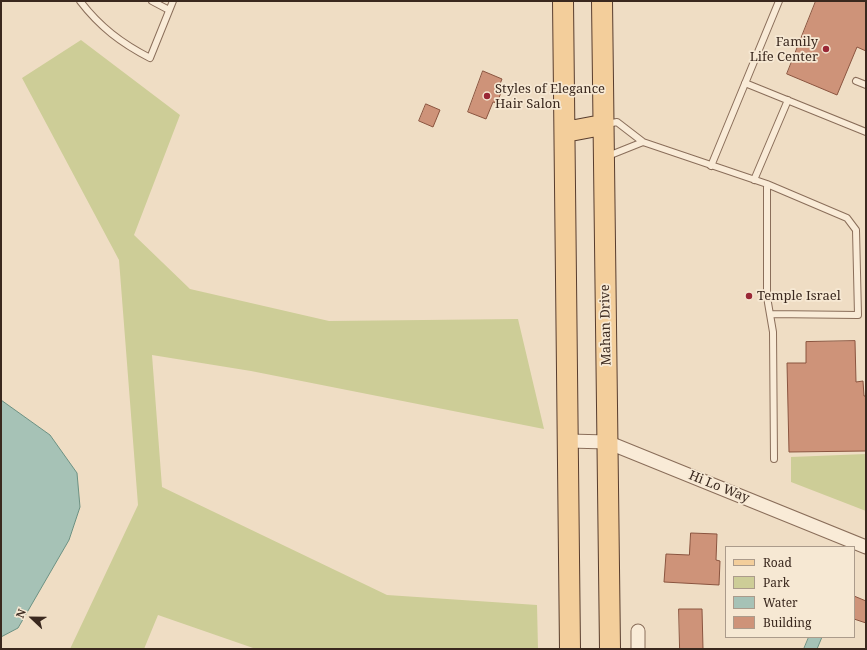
<!DOCTYPE html>
<style>
body{margin:0}
#map{position:relative;width:867px;height:650px;overflow:hidden;background:#efddc4;font-family:"Noto Serif",serif}
canvas{display:block}
.frame{position:absolute;inset:0;border:2px solid #3a281e;pointer-events:none}
.legend{position:absolute;left:725px;top:546px;width:130px;height:92px;box-sizing:border-box;background:#f6e8d3;border:1px solid #ab9b8b;margin:0;padding:5px 7px;list-style:none;font-size:12px;color:#3a281e}
.legend li{display:flex;align-items:center;gap:8px;height:20px}
.legend b{width:20px;border:1px solid #ab9b8b}
.north{position:absolute;left:12px;top:598px;width:40px;height:40px;-webkit-text-stroke:3px #f6e8d3;paint-order:stroke;rotate:292deg;font-size:11px;font-weight:700;line-height:16px;text-align:center;color:#3a281e}
.north::after{content:'';display:block;margin:auto;width:14px;height:18px;background:#3a281e;clip-path:polygon(50% 0,100% 100%,50% 72%,0 100%)}
</style>
<div id="map">
<canvas width="867" height="650"></canvas>
<div class="frame"></div>
<ul class="legend">
<li><b style="height:5px;background:#f3ce9b"></b>Road</li>
<li><b style="height:11px;background:#cdcd97"></b>Park</li>
<li><b style="height:11px;background:#a6c2b6"></b>Water</li>
<li><b style="height:11px;background:#ce9379"></b>Building</li>
</ul>
<div class="north">N</div>
</div>
<script>
const ctx = document.querySelector('canvas').getContext('2d');
ctx.lineJoin = 'round';
function fill(path, color) {
  ctx.fillStyle = color;
  ctx.fill(path, 'evenodd');
}
function trace(path, color, width, dash) {
  ctx.strokeStyle = color;
  ctx.lineWidth = width;
  ctx.lineCap = dash ? 'butt' : 'round';
  ctx.setLineDash(dash || []);
  ctx.stroke(path);
}
function label(font, color, halo, rows, align = 'center') {
  ctx.font = font + ' "Noto Serif",serif';
  ctx.lineWidth = 3.5;
  ctx.setLineDash([]);
  ctx.textBaseline = 'middle';
  ctx.strokeStyle = halo;
  ctx.fillStyle = color;
  for (const [text, x, y, turn = 0] of rows) {
    ctx.save();
    ctx.translate(x, y);
    ctx.rotate((+turn || 0) * Math.PI / 180);
    ctx.textAlign = isNaN(turn) ? turn : align;
    if (halo) ctx.strokeText(text, 0, 0);
    ctx.fillText(text, 0, 0);
    ctx.restore();
  }
}
fill(new Path2D(`
 M81,40L180,115L134,235L190,289L329,321L518,319L544,429L251,371L152,355L162,487L387,595L537,605L538,649H256L158,615L144,649H70L138,505L119,260L22,78Z
 M866,454V511L791,482V457Z`), '#cdcd97');
const water = new Path2D(`
 M1,400L50,435L77,473L80,507L69,540L18,628L1,637Z
 M809,637H822L817,649H804Z`);
fill(water, '#a6c2b6');
trace(water, '#6c9183', 1);
const building = new Path2D(`
 M816,1H866V51L857,47L837,95L787,74Z
 M483,71L502,79L498,89L502,90L497,103L493,102L486,119L468,112Z
 M426,104L440,110L433,127L419,121Z
 M855,341L856,382L863,381L864,396H866V451L789,452L787,363H806V342Z
 M691,533L717,534L716,560L720,561L719,585L664,582L666,554L689,555Z
 M854,596L866,601V623L854,619Z
 M679,609H702L703,649H680Z`);
fill(building, '#ce9379');
trace(building, '#8a543f', 1);
const lane = new Path2D(`
 M80,1C100,27 121,43 150,58L173,1
 M152,1L169,10
 M856,81L866,85
 M745,83L866,132
 M607,124L617,122L643,142L767,184L847,218L856,230L858,315L770,314
 M608,156L643,142
 M711,166L779,1
 M754,180L788,100
 M767,184V297L773,332L774,459`);
const street = new Path2D(`
 M569,441L607,442L866,547
 M638,631V649`);
const primary = new Path2D(`
 M563,1L570,649
 M602,1L610,649
 M565,132L602,125`);
trace(lane, '#8a6e5a', 8);
trace(street, '#8a6e5a', 15);
trace(primary, '#583d2e', 22);
trace(lane, '#f9ebd7', 6);
trace(street, '#f9ebd7', 13);
trace(primary, '#f3ce9b', 20);
for (const [x, y, r, color] of [
 [826,49,4,"#9a2836"],
 [487,96,4,"#9a2836"],
 [749,296,4,"#9a2836"]
]) {
  const dot = new Path2D();
  dot.arc(x, y, r, 0, 2 * Math.PI);
  ctx.fillStyle = color;
  ctx.fill(dot);
  trace(dot, '#f6e8d3', 1.5);
}
label('13px', '#3a281e', '#f6e8d3', [
 ["Family",818,42,"right"],
 ["Life Center",818,57,"right"],
 ["Styles of Elegance",495,89],
 ["Hair Salon",495,104],
 ["Temple Israel",757,296]
], 'left');
label('13px', '#3a281e', '#f6e8d3', [
 ["Mahan Drive",606,325,-91],
 ["Hi Lo Way",719,487,22]
]);
</script>
